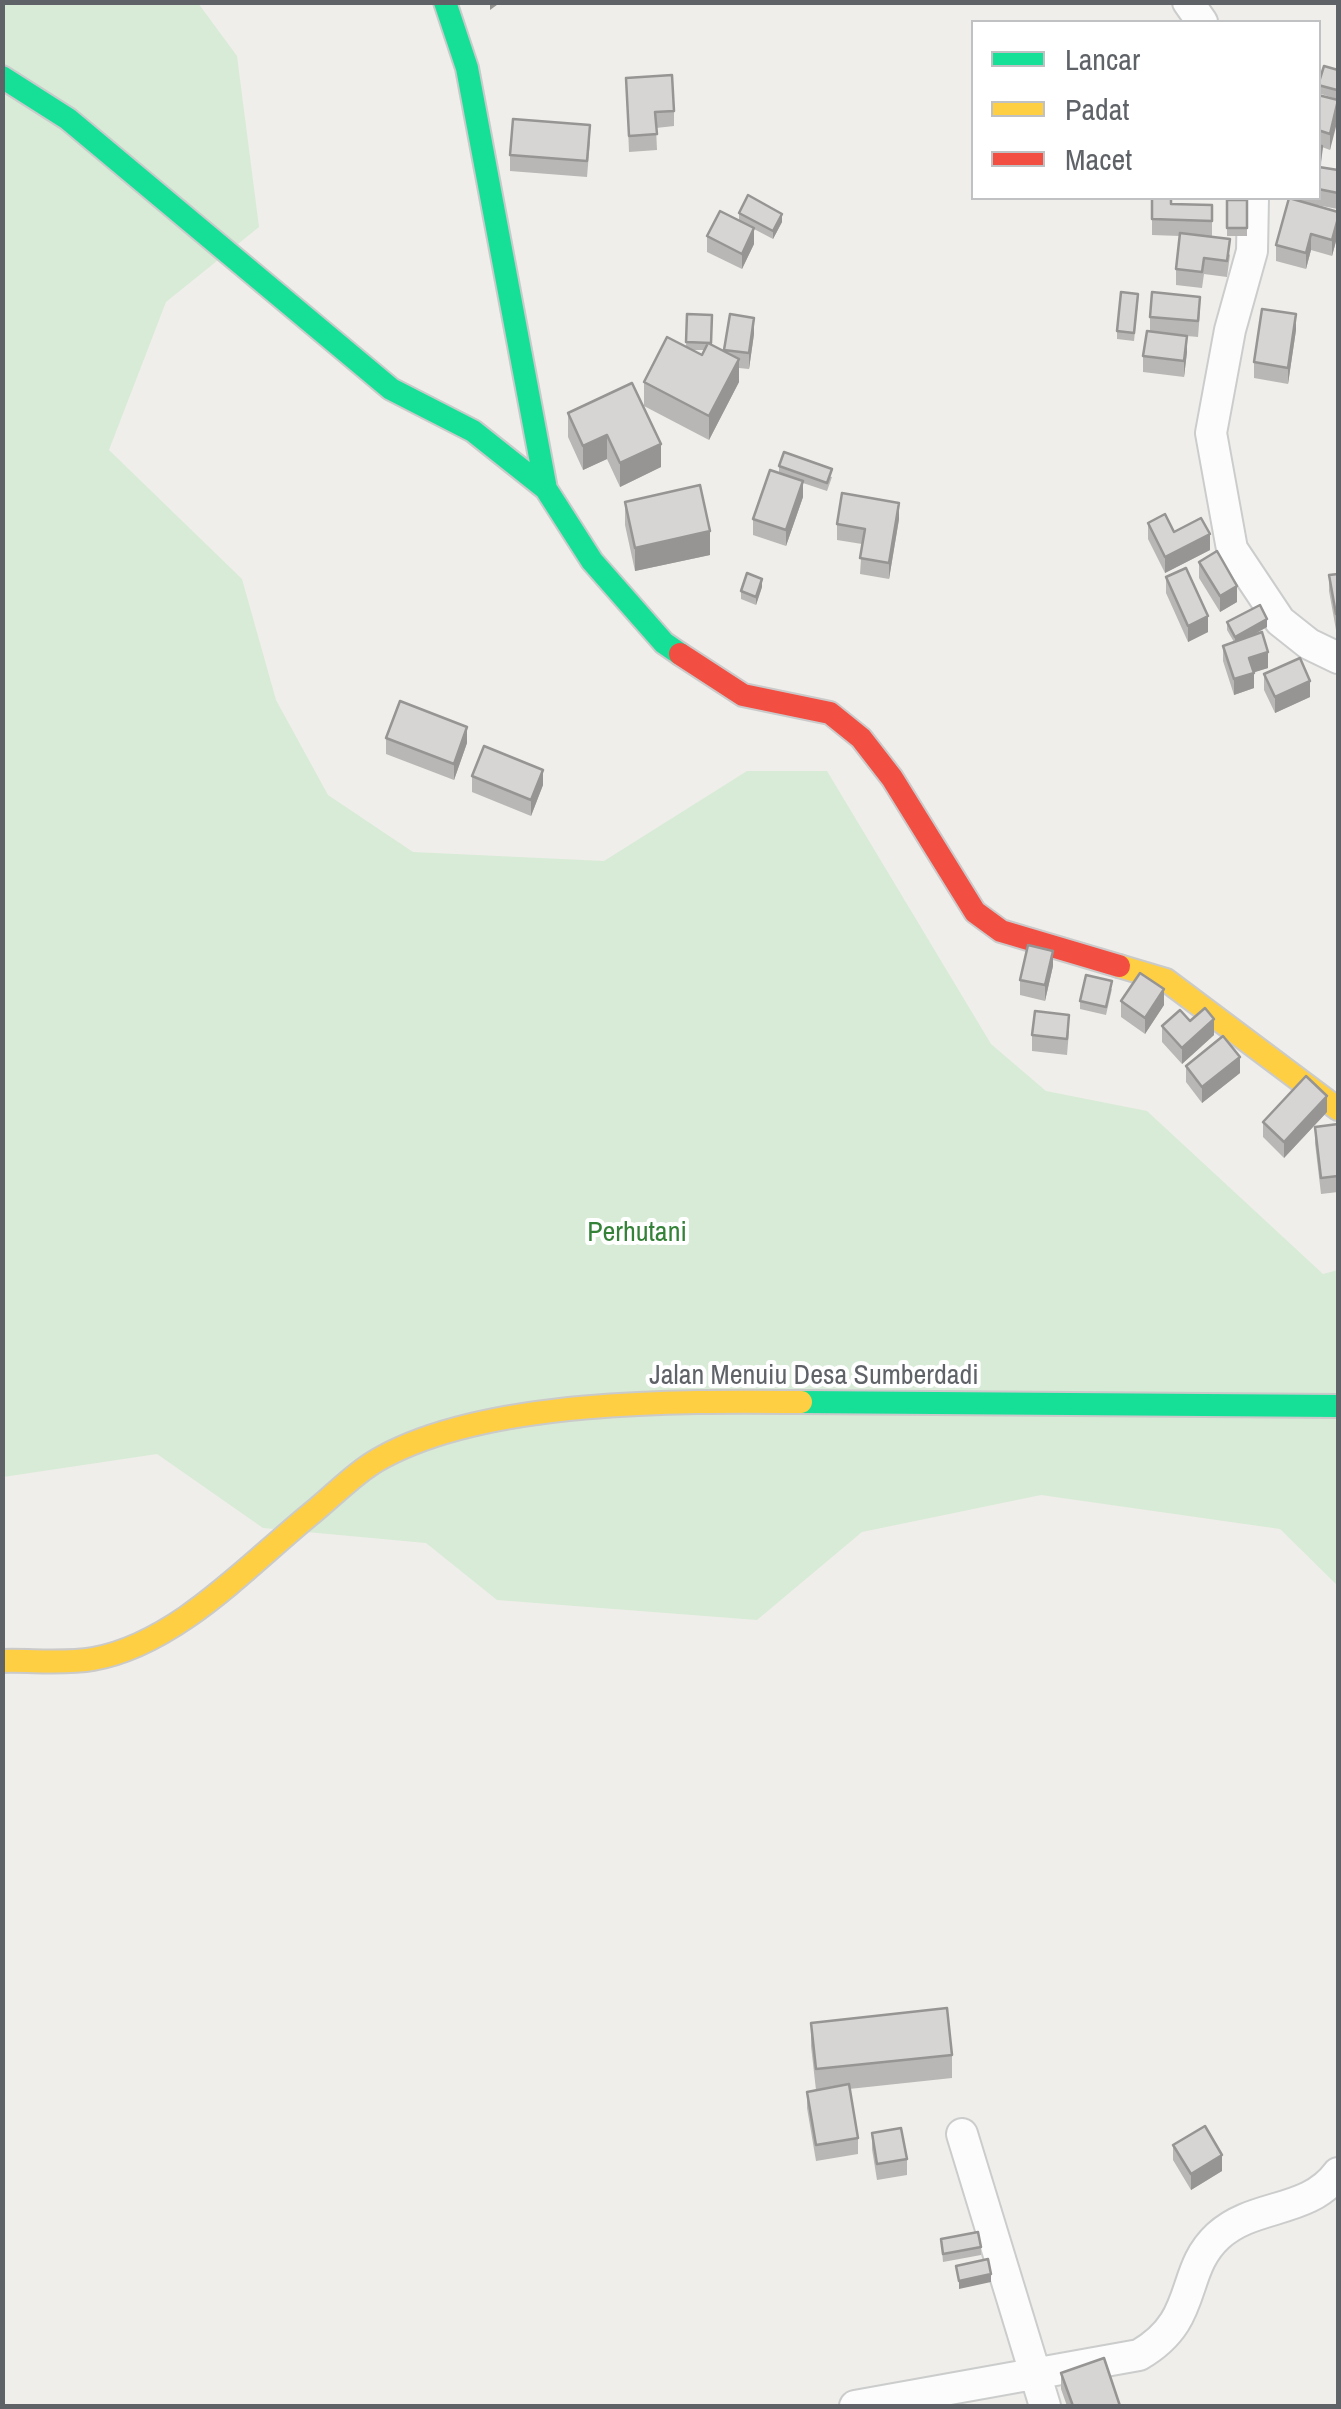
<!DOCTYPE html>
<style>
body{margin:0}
#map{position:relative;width:1341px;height:2409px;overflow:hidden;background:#efeeea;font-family:"Archivo Narrow",sans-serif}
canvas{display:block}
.frame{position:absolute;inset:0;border:5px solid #5f6368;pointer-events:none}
.legend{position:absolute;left:971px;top:20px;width:350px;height:180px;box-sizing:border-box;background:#fff;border:2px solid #bfc1c3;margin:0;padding:12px 18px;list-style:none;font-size:30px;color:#5f6368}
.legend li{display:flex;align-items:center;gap:20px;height:50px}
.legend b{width:50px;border:2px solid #bfc1c3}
</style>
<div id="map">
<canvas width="1341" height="2409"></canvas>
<div class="frame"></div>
<ul class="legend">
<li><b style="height:12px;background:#16e098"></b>Lancar</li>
<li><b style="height:12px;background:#ffcf43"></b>Padat</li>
<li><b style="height:12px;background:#f24e42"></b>Macet</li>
</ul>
</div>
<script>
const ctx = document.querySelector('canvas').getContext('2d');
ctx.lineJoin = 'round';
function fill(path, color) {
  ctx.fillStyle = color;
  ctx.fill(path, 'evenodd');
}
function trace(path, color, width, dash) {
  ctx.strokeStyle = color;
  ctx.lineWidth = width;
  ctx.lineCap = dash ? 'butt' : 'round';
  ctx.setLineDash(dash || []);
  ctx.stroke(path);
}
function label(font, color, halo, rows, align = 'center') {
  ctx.font = font + ' "Archivo Narrow",sans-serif';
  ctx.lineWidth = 8;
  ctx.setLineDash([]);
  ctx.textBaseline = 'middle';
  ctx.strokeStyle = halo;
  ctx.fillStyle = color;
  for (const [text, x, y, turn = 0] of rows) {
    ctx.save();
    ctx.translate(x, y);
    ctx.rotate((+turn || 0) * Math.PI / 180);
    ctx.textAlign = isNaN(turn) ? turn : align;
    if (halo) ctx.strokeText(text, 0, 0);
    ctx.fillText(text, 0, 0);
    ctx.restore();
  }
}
fill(new Path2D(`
 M3,3H198L237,56L259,227L166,302L109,450L242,579L276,700L328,795L413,852L604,861L747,771H827L991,1044L1046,1091L1147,1111L1323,1274L1338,1270V1586L1280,1529L1041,1495L862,1532L757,1620L497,1600L426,1543L263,1528L157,1454L3,1477Z`), '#d8ebd6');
const street = new Path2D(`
 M1188,2L1202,22
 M1253,198L1252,251L1230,330L1211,433L1232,549L1280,621L1309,644L1338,658
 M962,2134L1045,2406
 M855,2406L1139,2355C1200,2320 1179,2272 1218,2236C1254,2203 1308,2214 1338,2173`);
const fast = new Path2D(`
 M445,2L467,68L546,489L592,561L664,643L680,654
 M2,77L68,119L391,389L473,431L546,489
 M801,1402L1338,1406`);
const slow = new Path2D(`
 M1119,966L1166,980L1338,1109
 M2,1661C31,1660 64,1664 93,1659C177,1644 248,1565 312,1513C334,1495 358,1470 383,1457C490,1399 680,1401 801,1402`);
const jam = new Path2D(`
 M680,654L743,695L830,713L861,738L892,778L975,912L1001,931L1119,966`);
trace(street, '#cbcccc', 34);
trace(fast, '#cacacb', 26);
trace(slow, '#cacacb', 26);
trace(jam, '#cacacb', 26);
trace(street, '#fdfcfc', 30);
trace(fast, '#16e098', 22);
trace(slow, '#ffcf43', 22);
trace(jam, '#f24e42', 22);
fill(new Path2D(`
 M1338,70L1337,99L1318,93V83Z
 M626,78L674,111V126L656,128L657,150L629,152Z
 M1318,95L1338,100L1330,150L1322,147L1321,167L1338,170V209L1311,204L1338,212V234L1332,256L1311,250L1306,269L1276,261V245L1292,198H1318Z
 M590,141L587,177L510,171V155Z
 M1152,198L1172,204L1212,205V237L1230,255L1227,277L1204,274L1202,288L1176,285V269L1180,236L1152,235Z
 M1227,200H1247V236H1227Z
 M739,213L782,222L773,239L754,229V244L742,269L707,252V236L739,220Z
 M1138,302L1134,341L1117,339V331Z
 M1200,312L1198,337L1187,336V352L1184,377L1143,372V356L1150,331V317Z
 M687,314L711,344L724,351V350L754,334L749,369L739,368V382L709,440L644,406V382L686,347ZM691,350H704L702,355Z
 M1296,330L1288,384L1254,378V362Z
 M568,413L661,467L620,487L607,459L583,470L568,437Z
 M779,466L832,477L827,491L803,483V497L786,546L753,535V519L779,473Z
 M625,502L710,555L635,571L625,525Z
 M899,519L889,579L860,574L862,544L837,540V524Z
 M1148,523L1174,532L1210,550L1165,573L1148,539Z
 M1199,562L1237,602L1220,612L1199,578Z
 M1338,574V629L1336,630L1329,591V575Z
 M1166,577L1208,632L1188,642L1166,593Z
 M762,587L756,605L741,599V591Z
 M1227,622L1267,627L1251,636L1268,668L1254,672V688L1234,695L1223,661V646L1234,642L1227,630Z
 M1264,674L1310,697L1275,713L1264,690Z
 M386,738L467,743L454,780L386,754Z
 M472,776L543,785L531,816L472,792Z
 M1053,966L1045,1001L1020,995V980Z
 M1112,989L1106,1015L1080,1009V1001Z
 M1121,1001L1164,1005L1145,1034L1121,1017Z
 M1190,1021L1214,1035L1182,1064L1162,1042V1026Z
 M1069,1031L1067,1055L1032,1051V1035Z
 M1186,1066L1240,1073L1202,1103L1186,1082Z
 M1327,1112L1284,1158L1263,1137V1122Z
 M1338,1124V1192L1321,1194L1315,1143V1127Z
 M811,2023L952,2055V2078L849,2089L858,2138V2154L816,2161L807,2108V2092L816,2090L811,2046Z
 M872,2133L907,2159V2175L877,2180L872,2149Z
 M1173,2145L1222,2171L1191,2190L1173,2160Z
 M941,2239L981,2247V2255L943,2262Z
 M1061,2373L1120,2406H1067L1061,2389Z`), '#b8b7b5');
fill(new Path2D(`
 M490,2H501L490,10Z
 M1338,104V119L1330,150V134Z
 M782,214V222L773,239V231Z
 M1338,218V234L1332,256V240Z
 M754,228V244L742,269V254Z
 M1311,234V250L1306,269V253Z
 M1296,314V330L1288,384V368Z
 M754,318V334L749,369V353Z
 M1187,336V352L1184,377V361Z
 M739,359V382L709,440V416Z
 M607,435V459L583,470V446Z
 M661,444V467L620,487V463Z
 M803,481V497L786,546V530Z
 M899,503V519L889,579V563Z
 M710,531V555L635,571V548Z
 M1210,534V550L1165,573V557Z
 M762,579V587L756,605V597Z
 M1237,586V602L1220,612V596Z
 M1208,616V632L1188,642V626Z
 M1267,619V627L1235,645V637Z
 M1268,652V668L1249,674V658Z
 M1254,673V688L1234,695V679Z
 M1310,681V697L1275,713V697Z
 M467,727V743L454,780V764Z
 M543,770V785L531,816V800Z
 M1053,951V966L1045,1001V985Z
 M1164,989V1005L1145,1034V1018Z
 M1214,1019V1035L1182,1064V1048Z
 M1240,1057V1073L1202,1103V1087Z
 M1327,1096V1112L1284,1158V1142Z
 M1222,2155V2171L1191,2190V2174Z
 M991,2274V2282L959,2289V2281Z`), '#969594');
const building = new Path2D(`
 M1324,66L1338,70V84L1337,90L1318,85Z
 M672,75L674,111L655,112L657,134L629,136L626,78Z
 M1318,95L1338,100L1330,134L1318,130Z
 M513,119L590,125L587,161L510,155Z
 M1318,146H1322L1319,167L1338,170V193L1318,189Z
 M748,195L782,214L773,231L739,213Z
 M1152,198H1171V204L1212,205V221L1152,219Z
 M1289,198L1338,212V218L1332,240L1311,234L1306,253L1276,245Z
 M1227,200H1247V228H1227Z
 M720,211L754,228L742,254L707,236Z
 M1180,233L1230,239L1227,261L1204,258L1202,272L1176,269Z
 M1121,292L1138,294L1134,333L1117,331Z
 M1152,292L1200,297L1198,321L1150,317Z
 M1262,309L1296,314L1288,368L1254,362Z
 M687,314L712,315L711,343L686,342Z
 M730,314L754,318L749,353L724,350Z
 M1147,331L1187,336L1184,361L1143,356Z
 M667,337L702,355L708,343L739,359L709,416L644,382Z
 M632,383L661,444L620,463L607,435L583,446L568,413Z
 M784,452L832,469L827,483L779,466Z
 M770,470L803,481L786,530L753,519Z
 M700,485L710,531L635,548L625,502Z
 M842,493L899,503L889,563L860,558L865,529L837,524Z
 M1165,514L1174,532L1201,518L1210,534L1165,557L1148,523Z
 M1217,551L1237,586L1220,596L1199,562Z
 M1186,568L1208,616L1188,626L1166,577Z
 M747,573L762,579L756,597L741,591Z
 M1338,574V613L1336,614L1329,575Z
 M1260,605L1267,619L1235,637L1227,622Z
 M1262,632L1268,652L1249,658L1254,673L1234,679L1223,646Z
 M1300,658L1310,681L1275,697L1264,674Z
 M400,701L467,727L454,764L386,738Z
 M484,746L543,770L531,800L472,776Z
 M1028,945L1053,951L1045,985L1020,980Z
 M1140,973L1164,989L1145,1018L1121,1001Z
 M1086,975L1112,981L1106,1007L1080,1001Z
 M1205,1008L1214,1019L1182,1048L1162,1026L1180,1010L1190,1021Z
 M1035,1011L1069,1015L1067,1039L1032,1035Z
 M1223,1036L1240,1057L1202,1087L1186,1066Z
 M1306,1076L1327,1096L1284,1142L1263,1122Z
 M1338,1124V1176L1321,1178L1315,1127Z
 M947,2008L952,2055L816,2069L811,2023Z
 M849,2084L858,2138L816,2145L807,2092Z
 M1205,2126L1222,2155L1191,2174L1173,2145Z
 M901,2128L907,2159L877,2164L872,2133Z
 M978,2232L981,2247L943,2254L941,2239Z
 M988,2259L991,2274L959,2281L956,2266Z
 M1104,2358L1120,2406H1073L1061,2373Z`);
fill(building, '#d6d5d3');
trace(building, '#969594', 2.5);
label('28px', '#348238', '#fff', [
 ["Perhutani",637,1233]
]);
label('28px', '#5f6368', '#fff', [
 ["Jalan Menuiu Desa Sumberdadi",814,1376]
]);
</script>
